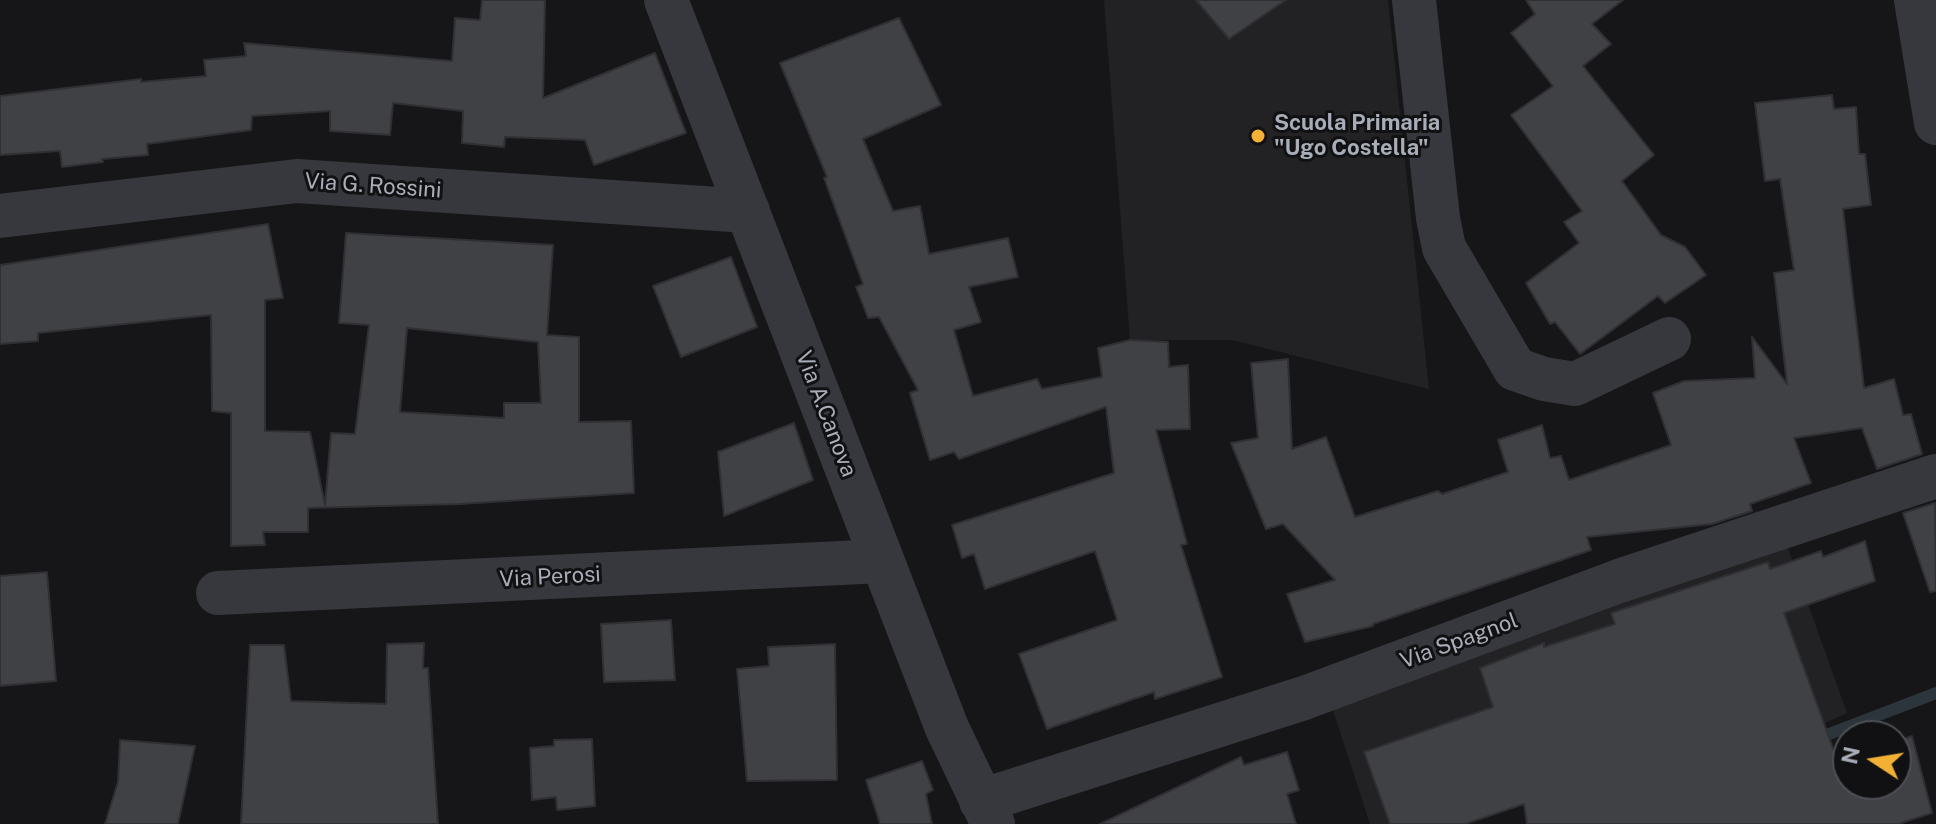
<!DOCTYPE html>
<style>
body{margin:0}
#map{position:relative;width:1936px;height:824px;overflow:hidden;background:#161618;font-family:"Public Sans",sans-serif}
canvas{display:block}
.north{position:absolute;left:1832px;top:720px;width:80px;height:80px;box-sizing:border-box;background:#111113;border:2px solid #4d4f55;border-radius:50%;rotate:282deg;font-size:22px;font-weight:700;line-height:32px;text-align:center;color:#a8adb8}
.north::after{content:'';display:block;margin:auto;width:28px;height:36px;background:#f2b134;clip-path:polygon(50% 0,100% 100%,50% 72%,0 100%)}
</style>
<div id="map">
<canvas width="1936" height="824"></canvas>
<div class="north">N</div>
</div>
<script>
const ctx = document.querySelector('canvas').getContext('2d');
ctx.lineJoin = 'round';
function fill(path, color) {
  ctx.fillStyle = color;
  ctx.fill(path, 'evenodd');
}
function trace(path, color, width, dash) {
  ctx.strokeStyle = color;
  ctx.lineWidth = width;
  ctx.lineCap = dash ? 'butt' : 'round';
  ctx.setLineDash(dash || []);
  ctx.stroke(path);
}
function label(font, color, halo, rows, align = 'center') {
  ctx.font = font + ' "Public Sans",sans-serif';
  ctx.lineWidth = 6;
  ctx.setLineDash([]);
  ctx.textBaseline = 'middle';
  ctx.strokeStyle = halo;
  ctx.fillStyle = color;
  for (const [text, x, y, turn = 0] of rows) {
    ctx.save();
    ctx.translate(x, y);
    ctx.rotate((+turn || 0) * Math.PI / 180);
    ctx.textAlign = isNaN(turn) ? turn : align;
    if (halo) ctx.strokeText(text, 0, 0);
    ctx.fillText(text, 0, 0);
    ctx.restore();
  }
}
fill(new Path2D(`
 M1104,0H1388L1429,389L1232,340H1130Z
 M1787,545L1847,713L1825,723L1826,727L1628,793L1620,772L1465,824H1370L1331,704Z`), '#222225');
trace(new Path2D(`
 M1816,739L1936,693`), '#2c353c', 12);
const building = new Path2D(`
 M482,0H545L543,98L655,53L686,133L594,165L585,140L505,137L504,147L462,143L463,111L393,103L390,135L330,131V111L252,116L251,130L147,144L148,155L102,159L103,162L62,167L60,151L0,155V96L141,79V82L206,76L204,60L246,56L244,43L452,61L455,18L480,20Z
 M1196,0H1286L1229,39Z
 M1526,0H1623L1592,24L1611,44L1583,66L1654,155L1622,181L1661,235L1685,247L1706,275L1665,303L1658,296L1580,354L1555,322L1550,324L1526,283L1579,243L1564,222L1582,211L1511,115L1553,86L1511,33L1535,14Z
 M899,18L941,105L863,139L893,211L920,206L929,254L1008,238L1018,277L969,287L981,322L954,330L973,396L1037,379L1042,389L1102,377L1098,348L1130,340L1168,342L1169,367L1188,365L1190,429L1156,430L1187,544L1181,545L1222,677L1155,699L1154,692L1047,729L1019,654L1117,620L1095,551L985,589L974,554L962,558L952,525L1114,473L1106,407L959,459L954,452L930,460L910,393L918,390L879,317L868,318L856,287L863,284L824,178L827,177L780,63Z
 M1832,95L1834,109L1856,107L1859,154H1865L1871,205L1843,209L1864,388L1894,379L1903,415L1911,414L1922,454L1877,469L1862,428L1794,438L1811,483L1750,504L1752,511L1712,524L1587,537L1591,550L1373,624V626L1305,642L1287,594L1335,580L1283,524L1266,529L1231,443L1258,438L1251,363L1288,359L1292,449L1326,437L1355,517L1438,491L1442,494L1508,472L1498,440L1542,425L1550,458L1561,456L1569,480L1671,445L1653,393L1684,381L1755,378L1752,337L1787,384L1774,273L1794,270L1780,179L1765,181L1755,103Z
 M268,224L283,298L265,300V431L310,432L325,505L331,433L355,434L369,325L339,323L346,233L553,245L547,335L579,337V422L631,421L634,493L460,504L308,508V532H263L265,545L231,546V413L212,411L211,315L38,333V341L0,344V265ZM407,328L538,342L541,403H504V418L400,412Z
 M731,257L757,327L681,357L653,286Z
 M794,423L813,480L724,516L718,452Z
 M1935,503L1936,591L1930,592L1903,513Z
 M1865,541L1875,581L1784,613L1838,762L1848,759V784H1896V742L1912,736L1932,813L1898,824H1527L1524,804L1465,824H1390L1364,752L1493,707L1480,668L1544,643V647L1615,624L1611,613L1768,562L1770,569L1821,551L1823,557Z
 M47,572L56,681L0,686V576Z
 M671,620L675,680L604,682L601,624Z
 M424,643L423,668H428L438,824H241L250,645H284L291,701L386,704L387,644Z
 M835,644L837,780L747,781L737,669L769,666L768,647Z
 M592,739L595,806L557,810L556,797L532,800L530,748L554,746V740Z
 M120,740L195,746L178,824H105L118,782Z
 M1287,752L1299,790L1287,794L1296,824H1100L1241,757L1244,765Z
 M922,761L933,790L926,794L932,824H880L866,780Z`);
fill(building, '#404145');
trace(building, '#303034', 2);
trace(new Path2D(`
 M666,0L947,728L993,824
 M1414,0L1438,218L1444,248L1515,369L1544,379L1575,384L1669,339
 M1916,0L1936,123
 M0,216L297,181L748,211
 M218,593L882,561
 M981,801L1304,698L1619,581L1936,476`), '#37383d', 44);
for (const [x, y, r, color] of [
 [1258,136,8,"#f2b134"]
]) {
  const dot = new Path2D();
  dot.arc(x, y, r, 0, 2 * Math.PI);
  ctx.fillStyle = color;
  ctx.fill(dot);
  trace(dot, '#111113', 3);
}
label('bold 22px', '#a8adb8', '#111113', [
 ["Scuola Primaria",1274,123],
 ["\"Ugo Costella\"",1274,148]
], 'left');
label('22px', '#a8adb8', '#111113', [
 ["Via G. Rossini",373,186,4],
 ["Via A.Canova",826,414,69],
 ["Via Perosi",550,577,-3],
 ["Via Spagnol",1459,641,-20]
]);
</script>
